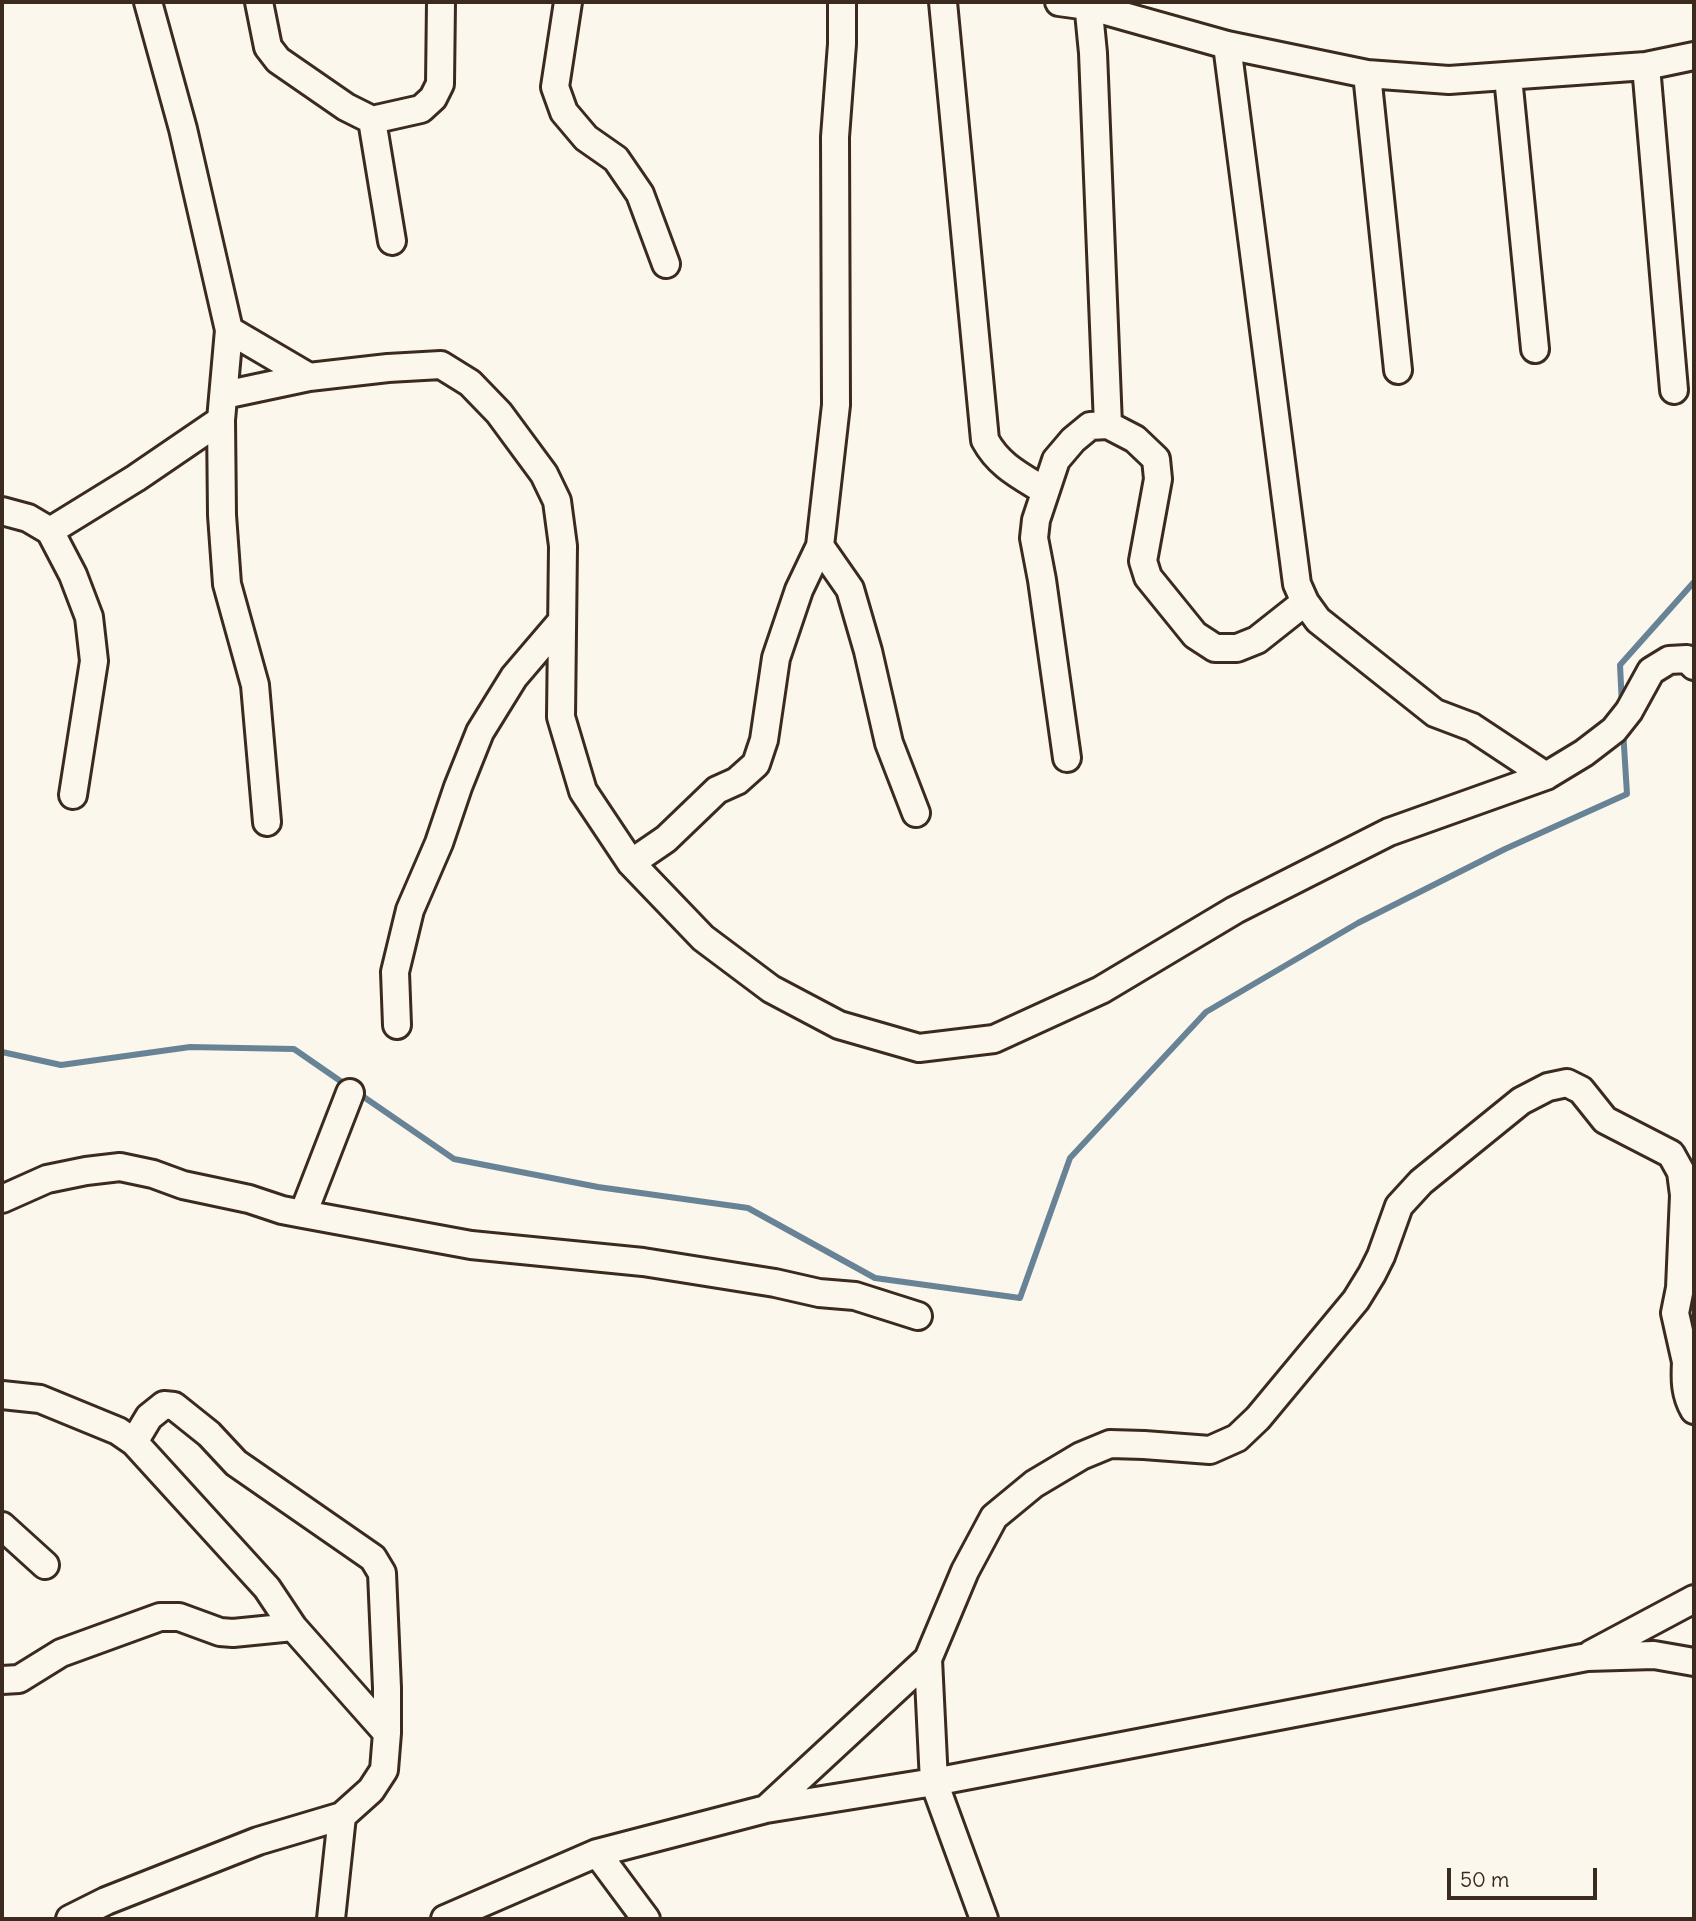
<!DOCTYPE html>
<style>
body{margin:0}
#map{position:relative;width:1696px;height:1921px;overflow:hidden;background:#fbf7ec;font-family:Delius,sans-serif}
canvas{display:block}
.frame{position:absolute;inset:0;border:4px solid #3b2a1e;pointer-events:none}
.scale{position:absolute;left:1447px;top:1868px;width:150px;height:32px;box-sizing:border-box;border:4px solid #3b2a1e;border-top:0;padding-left:9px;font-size:21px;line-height:24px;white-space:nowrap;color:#3b2a1e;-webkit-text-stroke:5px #fbf7ec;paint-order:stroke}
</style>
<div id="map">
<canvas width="1696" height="1921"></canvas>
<div class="frame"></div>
<div class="scale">50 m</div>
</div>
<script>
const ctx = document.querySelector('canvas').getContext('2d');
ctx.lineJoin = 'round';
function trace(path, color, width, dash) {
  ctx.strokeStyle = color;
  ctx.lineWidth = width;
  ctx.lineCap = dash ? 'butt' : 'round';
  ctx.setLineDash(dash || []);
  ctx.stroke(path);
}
trace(new Path2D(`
 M1622,706L1620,665L1694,582
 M2,1052L61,1065L190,1047L294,1049L349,1087
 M358,1093L454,1159L598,1187L748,1208L875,1278L1020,1298L1070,1158L1206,1012L1358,923L1505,849L1627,794L1623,730`), '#698396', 6);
const minor = new Path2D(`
 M148,2L183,129L229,330L221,420L222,515L227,584L255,685L267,822
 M259,2L268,47L278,60L346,107L372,120L392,241
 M568,2L555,87L564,112L586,138L616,159L640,194L666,264
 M943,2L985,440C999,466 1021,476 1045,491
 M1059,2L1088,6L1227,45L1367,74L1449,80L1646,66L1694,56
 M1088,2L1093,53L1108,425
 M1227,45L1297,584L1305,602L1318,620L1435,713L1472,727L1546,776
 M1646,66L1674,390
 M1367,74L1398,370
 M1508,77L1535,349
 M372,120L421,109L433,98L440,84L441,2
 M229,330L309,377
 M224,395L309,377L388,368L441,365L470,383L499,413L544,474L557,501L563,546L561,717L583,791L631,863L703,938L771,989L839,1025L919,1048L994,1039L1101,990L1235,910L1389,832L1546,776L1584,753L1614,730L1629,711L1651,671L1669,660L1687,659L1694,666
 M2,511L28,518L50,531L73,575L89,617L94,661L73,795
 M50,531L136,478L221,420
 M820,546L850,589L868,651L889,743L916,813
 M1067,758L1042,580L1034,538L1036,520L1056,460L1073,440L1090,426L1108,425L1135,439L1156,459L1158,479L1143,561L1148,577L1195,635L1215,648H1237L1257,640L1305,602
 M631,863L666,839L717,790L737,781L756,764L764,740L776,658L799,590L820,546L836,405L835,137L842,44V2
 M397,1025L395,972L410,910L439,843L458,787L480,732L514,677L561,622
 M2,1199L47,1179L86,1171L120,1167L153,1174L183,1185L249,1199L282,1210L303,1214L350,1093
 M303,1214L471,1245L643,1262L775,1283L819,1293L855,1296L918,1316
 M1694,1358L1686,1362C1685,1380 1685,1394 1694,1410
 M2,1395L40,1399L118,1431L134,1442L267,1588L293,1627L387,1733
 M134,1442L149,1417L164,1405L174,1406L209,1434L236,1463L373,1558L382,1573L387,1688V1733L384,1770L371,1790L342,1816L331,1919
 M2,1526L45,1565
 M1591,1654L1694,1599
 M928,1659L934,1782L984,1919
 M2,1680L19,1679L61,1653L160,1617H179L220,1632L233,1633L293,1627
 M766,1809L928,1659L965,1571L994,1517L1034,1484L1081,1456L1110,1444L1144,1445L1210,1450L1237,1438L1258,1418L1356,1300L1372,1274L1381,1256L1399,1206L1421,1182L1521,1101L1548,1087L1567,1083L1581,1090L1605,1120L1671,1154L1681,1172L1684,1195L1680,1288L1675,1313L1686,1362
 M597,1853L646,1919
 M70,1919L106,1901L258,1841L342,1816
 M445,1919L597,1853L766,1809L934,1782L1587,1657L1654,1655L1694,1662`);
trace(minor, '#3b2a1e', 32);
trace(minor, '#fbf7ec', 26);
</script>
